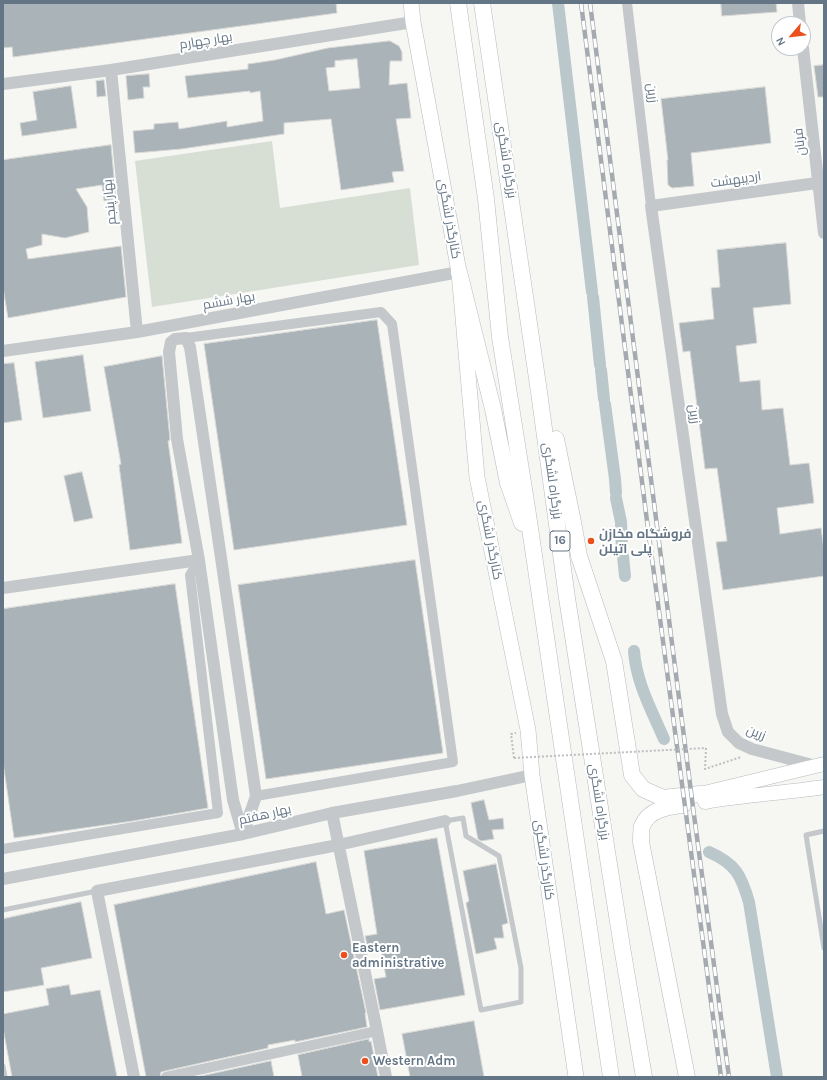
<!DOCTYPE html>
<meta charset="utf-8">
<style>
body{margin:0}
#map{position:relative;width:827px;height:1080px;overflow:hidden;background:#f6f6f3;font-family:Karla,sans-serif}
canvas{display:block}
.frame{position:absolute;inset:0;border:4px solid #647685;pointer-events:none}
.north{position:absolute;left:771px;top:16px;width:40px;height:40px;box-sizing:border-box;background:#fff;border:1px solid #c1c8ce;border-radius:50%;rotate:242deg;font-size:11px;font-weight:700;line-height:16px;text-align:center;color:#647685}
.north::after{content:'';display:block;margin:auto;width:14px;height:18px;background:#eb4f1e;clip-path:polygon(50% 0,100% 100%,50% 72%,0 100%)}
</style>
<div id="map">
<canvas width="827" height="1080"></canvas>
<div class="frame"></div>
<div class="north">N</div>
</div>
<script>
const ctx = document.querySelector('canvas').getContext('2d');
ctx.lineJoin = 'round';
function fill(path, color) {
  ctx.fillStyle = color;
  ctx.fill(path, 'evenodd');
}
function trace(path, color, width, dash) {
  ctx.strokeStyle = color;
  ctx.lineWidth = width;
  ctx.lineCap = dash ? 'butt' : 'round';
  ctx.setLineDash(dash || []);
  ctx.stroke(path);
}
function label(font, color, halo, rows, align = 'center') {
  ctx.font = font + ' Karla,Cairo,sans-serif';
  ctx.lineWidth = 4;
  ctx.setLineDash([]);
  ctx.textBaseline = 'middle';
  ctx.strokeStyle = halo;
  ctx.fillStyle = color;
  for (const [text, x, y, turn = 0] of rows) {
    ctx.save();
    ctx.translate(x, y);
    ctx.rotate((+turn || 0) * Math.PI / 180);
    ctx.textAlign = isNaN(turn) ? turn : align;
    if (halo) ctx.strokeText(text, 0, 0);
    ctx.fillText(text, 0, 0);
    ctx.restore();
  }
}
fill(new Path2D(`
 M272,141L280,208L410,188L419,265L152,307L135,161Z`), '#d7ded4');
trace(new Path2D(`
 M558,3L592,292
 M593,297L600,365
 M601,370L604,399
 M605,404L615,479L616,493
 M616,498L621,522L622,551
 M623,556L625,576
 M634,651C636,682 652,711 664,739
 M709,852C736,864 741,875 749,902L777,1077`), '#bac7cb', 12);
const building = new Path2D(`
 M3,3H336L337,13L13,57L12,47L3,48Z
 M721,3H776L777,12L722,16Z
 M390,41L399,46L402,52V61H390L389,85L407,83L411,118L396,119L404,171L392,172L394,182L341,190L331,119L284,123V134L181,149L135,153L133,131L154,129V124L178,122L179,129L227,121V127L263,121L260,91L250,93V91L188,98L185,76L248,69V64L275,60L328,48ZM357,59L360,88L329,91L326,68L335,67V61Z
 M824,65V97H818L814,66Z
 M149,74L150,87H143L144,98L128,100L126,76Z
 M104,80L106,96L97,97L96,81Z
 M71,86L77,128L22,136L20,123L37,120L33,92Z
 M765,87L771,143L691,153L694,186L672,188L668,185L667,160H668L661,99Z
 M111,145L116,199L104,201L102,185L76,189L87,207L89,232L65,238L42,234V245L26,249L28,259L121,246L126,297L8,318L3,287V160Z
 M786,243L791,304L753,308L757,343L736,346L740,382L760,380L762,410L783,408L790,465L809,463L814,503L777,508L780,534L821,528L824,550V576L723,590L716,542L727,541L717,468L705,469L690,351L683,352L679,323L714,319L711,288L720,287L717,250Z
 M377,320L407,525L234,550L204,344Z
 M83,355L91,411L43,418L35,362Z
 M162,356L170,440L168,441L182,543L130,550L119,465L121,464L104,367Z
 M14,363L22,420L3,423V364Z
 M82,472L93,518L74,522L64,476Z
 M415,560L443,753L266,779L238,585Z
 M175,584L208,808L133,821L14,838L3,762V609Z
 M484,800L489,820L503,818L504,829L492,830L494,839L481,841L478,839L471,803Z
 M437,838L465,995L380,1010L374,979L386,977L381,951L369,953L365,936L377,934L364,851Z
 M316,862L326,914L344,910L366,1013H365L367,1027L295,1042V1040L268,1045V1048L165,1071L161,1072L160,1077H146L114,905Z
 M496,864L508,923L502,925L504,938H494L497,949L476,954L466,903L469,901L463,871Z
 M81,902L92,958L41,968L44,985L3,992V919Z
 M69,985L71,995L100,990L117,1077H12L3,1028V1014L49,1005L46,989Z
 M474,1021L484,1077H410L402,1034Z
 M369,1039V1042L371,1041L378,1077H302L298,1055Z
 M271,1061L274,1077H197Z`);
fill(building, '#aab3b8');
trace(building, '#d8d8d5', 1);
const secondary = new Path2D(`
 M700,794L824,764
 M705,802C744,795 784,793 824,787`);
const primary = new Path2D(`
 M411,3L413,22L459,272L477,477L528,730L532,775L576,1077`);
const trunk = new Path2D(`
 M458,3L486,199L500,337L527,508L611,1077
 M482,3L539,392L567,598L622,947L644,1077
 M459,272L493,409L508,483L522,523
 M556,439L573,522L579,556L614,661L632,775L643,789L663,798L700,794
 M683,805C668,807 649,809 642,826C641,830 641,837 641,842L687,1077`);
trace(secondary, '#b6bbc0', 15);
trace(primary, '#b7bbbf', 16);
trace(trunk, '#b6babd', 17);
trace(new Path2D(`
 M706,748L705,769L741,757
 M514,758L511,734L516,733`), '#bdc0c2', 2, [2, 2]);
trace(new Path2D(`
 M463,818L466,836L499,856L521,968V1002L481,1010L445,821Z
 M824,831L806,835L824,948
 M3,910L97,891
 M3,1066L5,1077`), '#c4c8cb', 5);
trace(new Path2D(`
 M627,3L651,206
 M186,338L381,312L392,324L453,762L256,796
 M3,849L218,813L190,575L199,560
 M166,1077L377,1031`), '#c4c8cb', 10);
trace(new Path2D(`
 M798,3L800,24
 M803,48L824,233
 M111,70L137,332
 M3,84L111,70L413,22
 M186,338L190,347L256,796L243,834L233,800L199,560L177,439L169,352L171,342L175,339Z
 M3,351L137,332L459,272
 M3,588L199,560
 M816,766L752,749L739,743L728,732L722,714L651,206L824,182
 M332,813L377,1031L386,1077
 M3,879L243,834L332,813L457,791L532,775
 M134,1077L97,891L338,845L445,821`), '#c4c8cb', 12);
trace(secondary, '#fff', 14);
trace(primary, '#fff', 15);
trace(trunk, '#fff', 16);
const rail = new Path2D(`
 M581,3L647,521L721,1077
 M590,3L694,815L729,1077`);
trace(rail, '#a4aab0', 4.5);
trace(rail, '#fff', 3, [9]);
trace(new Path2D(`
 M514,758L706,748`), '#bdc0c2', 2, [2, 2]);
for (const [x, y, r, color] of [
 [591,541,4,"#eb4f1e"],
 [344,955,4,"#eb4f1e"],
 [365,1061,4,"#eb4f1e"]
]) {
  const dot = new Path2D();
  dot.arc(x, y, r, 0, 2 * Math.PI);
  ctx.fillStyle = color;
  ctx.fill(dot);
  trace(dot, '#fff', 1.5);
}
for (const [x, y, w] of [
 [560,541,20]
]) {
  const box = new Path2D();
  box.roundRect(x - w / 2, y - 10, w, 20, 3);
  ctx.fillStyle = '#fff';
  ctx.fill(box);
  trace(box, '#647685', 1);
}
label('bold 12px', '#647685', null, [
 ["16",560,541]
]);
label('13px', '#647685', '#fff', [
 ["بهار چهارم",206,41,-9],
 ["زرین",652,93,83],
 ["فرنان",800,142,-97],
 ["بزرگراه لشگری",506,160,81],
 ["اردیبهشت",736,180,-8],
 ["بهار پنجم",110,202,-96],
 ["کنارگذر لشگری",449,219,80],
 ["بهار ششم",229,301,-10],
 ["زرین",694,414,82],
 ["بزرگراه لشگری",552,481,82],
 ["کنارگذر لشگری",490,540,79],
 ["زرین",756,733,22],
 ["بزرگراه لشگری",599,802,81],
 ["بهار هفتم",265,815,-13],
 ["کنارگذر لشگری",544,860,82]
]);
label('bold 13px', '#647685', '#fff', [
 ["فروشگاه مخازن",599,534],
 ["پلی اتیلن",599,549],
 ["Eastern",352,948],
 ["administrative",352,963],
 ["Western Adm",373,1061]
], 'left');
</script>
